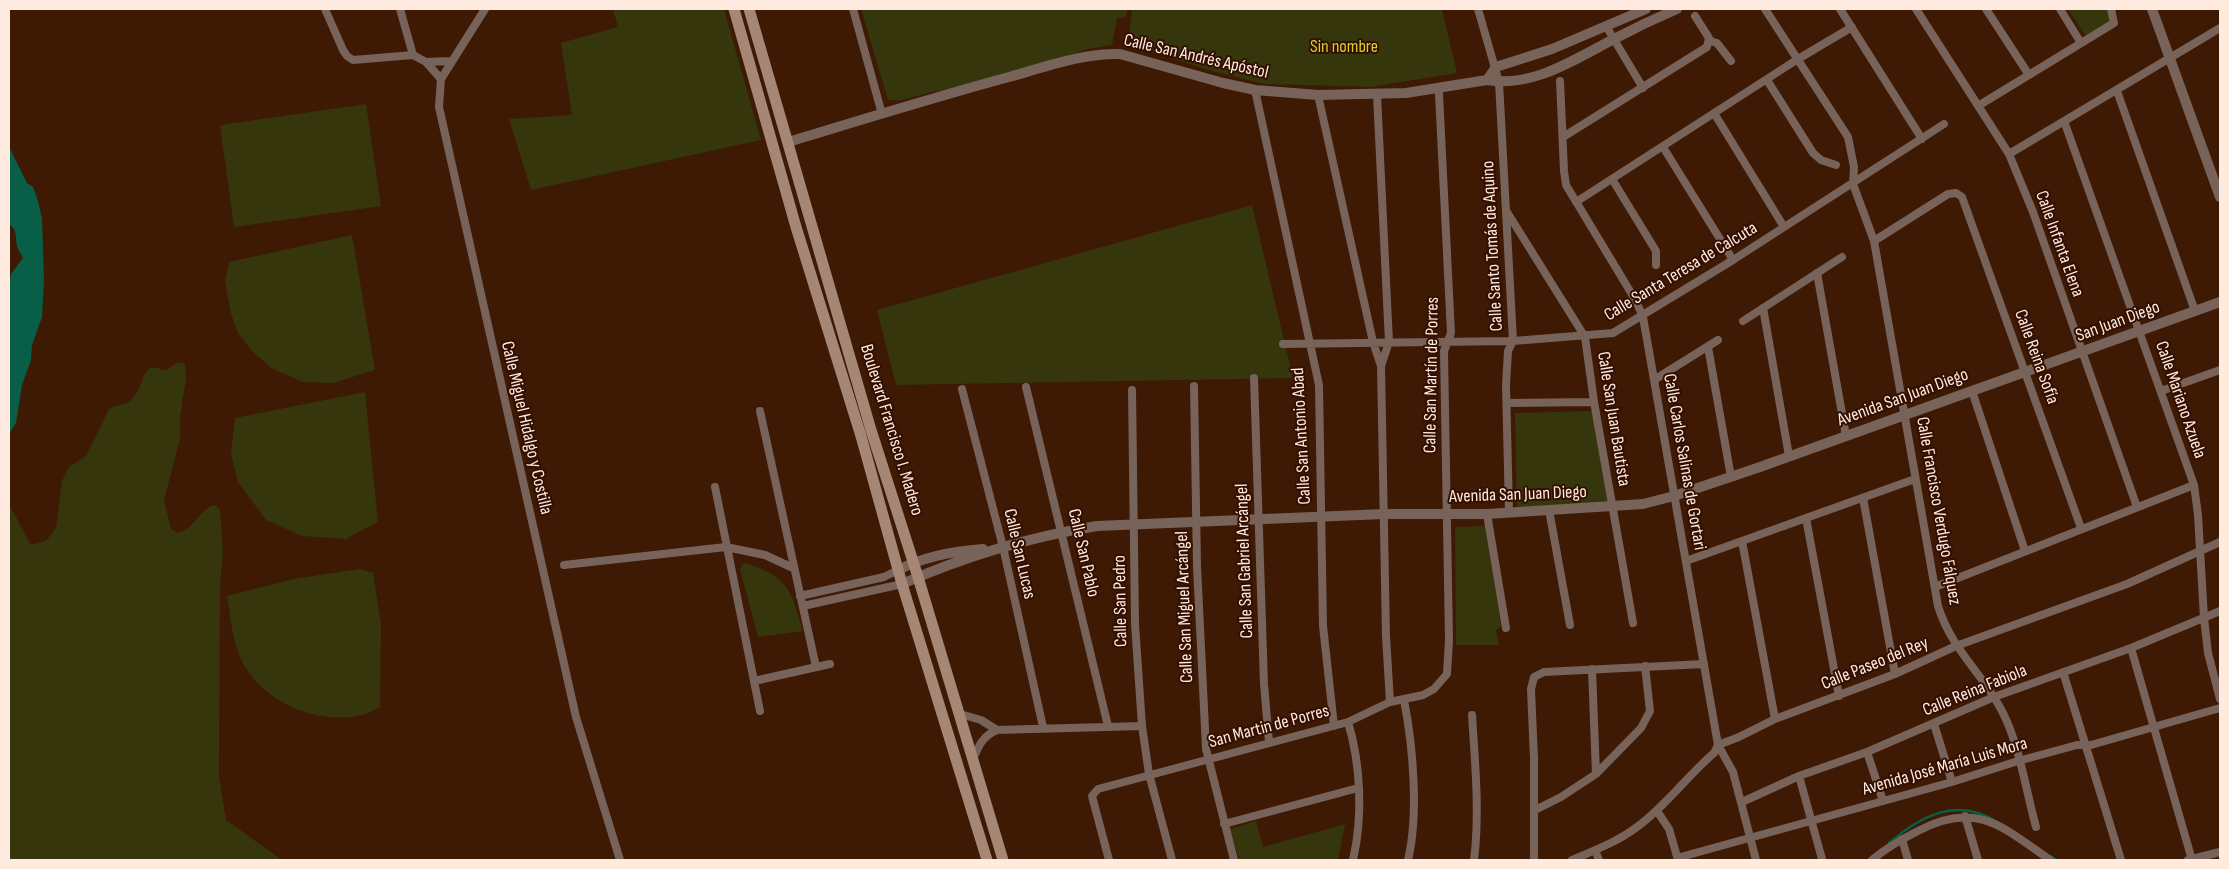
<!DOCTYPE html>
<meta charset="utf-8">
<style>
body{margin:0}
#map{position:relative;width:2229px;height:869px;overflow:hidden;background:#3e1903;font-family:"Sofia Sans Condensed",sans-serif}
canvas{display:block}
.frame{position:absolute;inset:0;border:10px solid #ffeae0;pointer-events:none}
</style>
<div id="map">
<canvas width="2229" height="869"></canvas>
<div class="frame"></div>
</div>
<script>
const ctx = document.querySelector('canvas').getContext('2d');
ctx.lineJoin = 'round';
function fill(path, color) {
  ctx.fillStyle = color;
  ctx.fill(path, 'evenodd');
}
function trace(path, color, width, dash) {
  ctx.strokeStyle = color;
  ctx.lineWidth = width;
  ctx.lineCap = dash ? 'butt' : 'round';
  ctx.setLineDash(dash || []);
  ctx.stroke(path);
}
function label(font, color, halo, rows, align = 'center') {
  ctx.font = font + ' "Sofia Sans Condensed",sans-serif';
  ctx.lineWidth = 4;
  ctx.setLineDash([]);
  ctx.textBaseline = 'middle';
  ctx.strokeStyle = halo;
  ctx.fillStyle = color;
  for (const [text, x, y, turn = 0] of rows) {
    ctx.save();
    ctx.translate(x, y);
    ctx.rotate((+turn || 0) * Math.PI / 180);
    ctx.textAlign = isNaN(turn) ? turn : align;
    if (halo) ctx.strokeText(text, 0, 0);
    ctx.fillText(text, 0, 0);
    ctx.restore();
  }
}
fill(new Path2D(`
 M613,9H724L761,140L531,190L509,119L572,115L561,43L618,27Z
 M861,9H1127L1126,17L1117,18L1112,45L1088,49L966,88L931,92L903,100H888Z
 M1132,9H1442L1457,73L1371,87L1264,84L1208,70L1128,44Z
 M2068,9H2110L2113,22L2087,38Z
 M366,104L381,206L234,227L220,125Z
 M1252,205L1293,378L896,385L877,310Z
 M352,235L375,370L333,383L303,382L273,369L252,351L238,333L231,314L225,282L229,262Z
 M178,362L185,364L186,379L180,417V439L164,500L171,529L178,533C195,529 198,510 214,505L220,509L223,553L220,583L219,776L226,820L282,860H9V504L31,545L46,541L56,528L62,481L69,467L86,456L109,409C116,405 128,404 132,399C142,390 140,375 151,367L166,370Z
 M365,392L378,522L346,539L302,536L266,520L238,482L231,454L235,418Z
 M1592,411L1608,504L1517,509L1515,413Z
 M1485,526L1501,626L1496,630L1499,645H1456L1455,527Z
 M744,563C788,576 791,589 803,631L758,637L740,569Z
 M360,569L373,573L381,624L380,707C373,710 365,715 358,716C317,723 270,705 247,670C233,649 231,620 227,596L293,579Z
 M1256,821L1263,847L1345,824L1338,860H1239L1230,829Z`), '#36360c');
fill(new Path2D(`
 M9,147L27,183L33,187L37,198L42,218L44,280L42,317L32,345L31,360L22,385L16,423L9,434V286L11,274L23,258C21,254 18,250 17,246C15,238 18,230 9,224Z`), '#075f48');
trace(new Path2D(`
 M1889,843C1922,815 1958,796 1999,823
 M2050,856L2057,860`), '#075f48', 2.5);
trace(new Path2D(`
 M325,9L343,50L347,56L353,60L413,55
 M400,9L413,55L426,62L441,79
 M485,9L441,79L439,107L576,717L620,860
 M853,9L882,114
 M1478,9L1499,82L1513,341L1508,351L1506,385L1509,513
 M1765,9L1848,137L1854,167L1853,184L1874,241L1938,606C1952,651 1983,673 2003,713C2020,747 2026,791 2036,827
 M1840,9L1922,139
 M1916,9L2009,154L2033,212L2137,507
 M1986,9L2029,75
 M2060,9L2081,43
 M1606,26L1643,88
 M1710,41L1717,43L1731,61
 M426,62L451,61
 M1767,80L1813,153L1821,160L1836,165
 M1560,81L1564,171L1566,185L1636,301L1643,317L1718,745L1733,772L1756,860
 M1255,90L1319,385L1323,626L1334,726
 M2117,91L2195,311
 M1318,95L1373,342L1381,366
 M1377,95L1389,342L1381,366L1386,636L1390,702
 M1978,106L2114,23L2111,9
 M1714,113L1784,227
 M2064,121L2194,485L2198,515L2204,618L2208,653L2220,699
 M1563,137L1707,47L1709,38L1695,16
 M1663,147L1733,260
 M2009,154L2220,28
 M1612,179L1656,251V265
 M1576,202L1798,59L1852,27
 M1507,212L1585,337L1594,402L1633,623
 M1874,241L1948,194L1956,193L1962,197L2081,528
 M1817,273L1846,436
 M1763,308L1789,456
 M1743,321L1842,257
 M1283,344L1513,341L1613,333L1733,260L1944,124
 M1708,347L1731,477
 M1254,378L1264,684L1269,742
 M1654,380L1718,340
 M1194,386L1197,566L1206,749L1234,860
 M1026,387L1108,726
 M962,389L1003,547L1043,727
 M1132,390L1135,624L1142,726L1149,774L1172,860
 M1972,391L2025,551
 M2161,391L2220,370
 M1507,403L1594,402
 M760,411L816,667
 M715,487L760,711
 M1863,498L1895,674
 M1549,510L1570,625
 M1487,514L1506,628
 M1806,518L1839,696
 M1742,541L1775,719
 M1686,561L1915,479
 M564,565L726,547L765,555L793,568
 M1935,587L2194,485
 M800,596L884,577L898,570
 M803,606L902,584
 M2131,648L2192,860
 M1592,669L1596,774
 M2063,672L2121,860
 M754,681L830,664
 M1404,700C1413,746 1419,814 1408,860
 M960,714L981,720L997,730
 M1472,715C1475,763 1480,813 1474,860
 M1348,722C1361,765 1363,817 1353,860
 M1934,724L1952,782
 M1867,752L1883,801
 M973,759C979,745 983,736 997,730L1142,726
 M1799,776L1822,859
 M1742,802L1799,776L1867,752L1994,697L2131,648L2220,611
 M1535,810L1561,797L1596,774L1641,728L1650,711L1645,666
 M1657,811L1669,829L1678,860
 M1965,816L1978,860
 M1224,824L1358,788
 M1902,839L1908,860
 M1595,850L1599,860
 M1677,858L1952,782L2018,761L2077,745H2091L2220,708
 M1109,860L1092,796L1098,789L1348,722L1390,702L1423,695L1434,689L1447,674L1449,640L1444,351L1451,333L1439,94L1437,89
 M1534,860V759L1531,689L1534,677L1544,672L1704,664
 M1572,860C1595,850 1617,842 1637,827C1666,806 1687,776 1714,753L1718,745L1739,737L1775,719L1895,674L1956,646L2127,584L2220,542
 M1872,860C1886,848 1902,839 1918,831C1976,800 2003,827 2050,860
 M2188,860L2220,852`), '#776359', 8);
trace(new Path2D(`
 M2152,9L2220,197
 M1487,80L1496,67L1552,49L1646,9
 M788,142C861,120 935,97 1009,77C1045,67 1082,53 1120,54L1223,83L1255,90L1318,95L1406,93L1487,80C1533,88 1575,59 1614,39C1635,28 1656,18 1677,9
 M898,570C923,557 955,551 983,549
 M902,584C965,556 1030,537 1097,526L1384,514H1487L1643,504L1674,496L1760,467L2220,302`), '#776359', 10);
trace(new Path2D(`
 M734,9L796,227L861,436L902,584L987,860
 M749,9L871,430L918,577L1003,860`), '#a68776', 11);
label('18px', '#d4d12d', '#330f00', [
 ["Sin nombre",1344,47]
]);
label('18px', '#ffeae0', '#330f00', [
 ["Calle San Andrés Apóstol",1196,57,13],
 ["Calle Infanta Elena",2059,244,70],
 ["Calle Santo Tomás de Aquino",1493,246,-93],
 ["Calle Santa Teresa de Calcuta",1681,272,-31],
 ["San Juan Diego",2118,322,-20],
 ["Calle Reina Sofía",2036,357,70],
 ["Calle San Martín de Porres",1432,375,-89],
 ["Avenida San Juan Diego",1903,398,-20],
 ["Calle Mariano Azuela",2180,400,71],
 ["Calle San Juan Bautista",1613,419,81],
 ["Calle Miguel Hidalgo y Costilla",526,428,77],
 ["Boulevard Francisco I. Madero",891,430,73],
 ["Calle San Antonio Abad",1302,436,-93],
 ["Calle Carlos Salinas de Gortari",1684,462,80],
 ["Avenida San Juan Diego",1518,495,-2],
 ["Calle Francisco Verdugo Fálquez",1938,511,80],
 ["Calle San Pablo",1083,553,77],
 ["Calle San Lucas",1019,554,77],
 ["Calle San Gabriel Arcángel",1245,561,-92],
 ["Calle San Pedro",1121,601,-91],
 ["Calle San Miguel Arcángel",1185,607,-92],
 ["Calle Paseo del Rey",1875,664,-22],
 ["Calle Reina Fabiola",1975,691,-22],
 ["San Martin de Porres",1269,727,-15],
 ["Avenida José María Luis Mora",1945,767,-16]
]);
</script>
